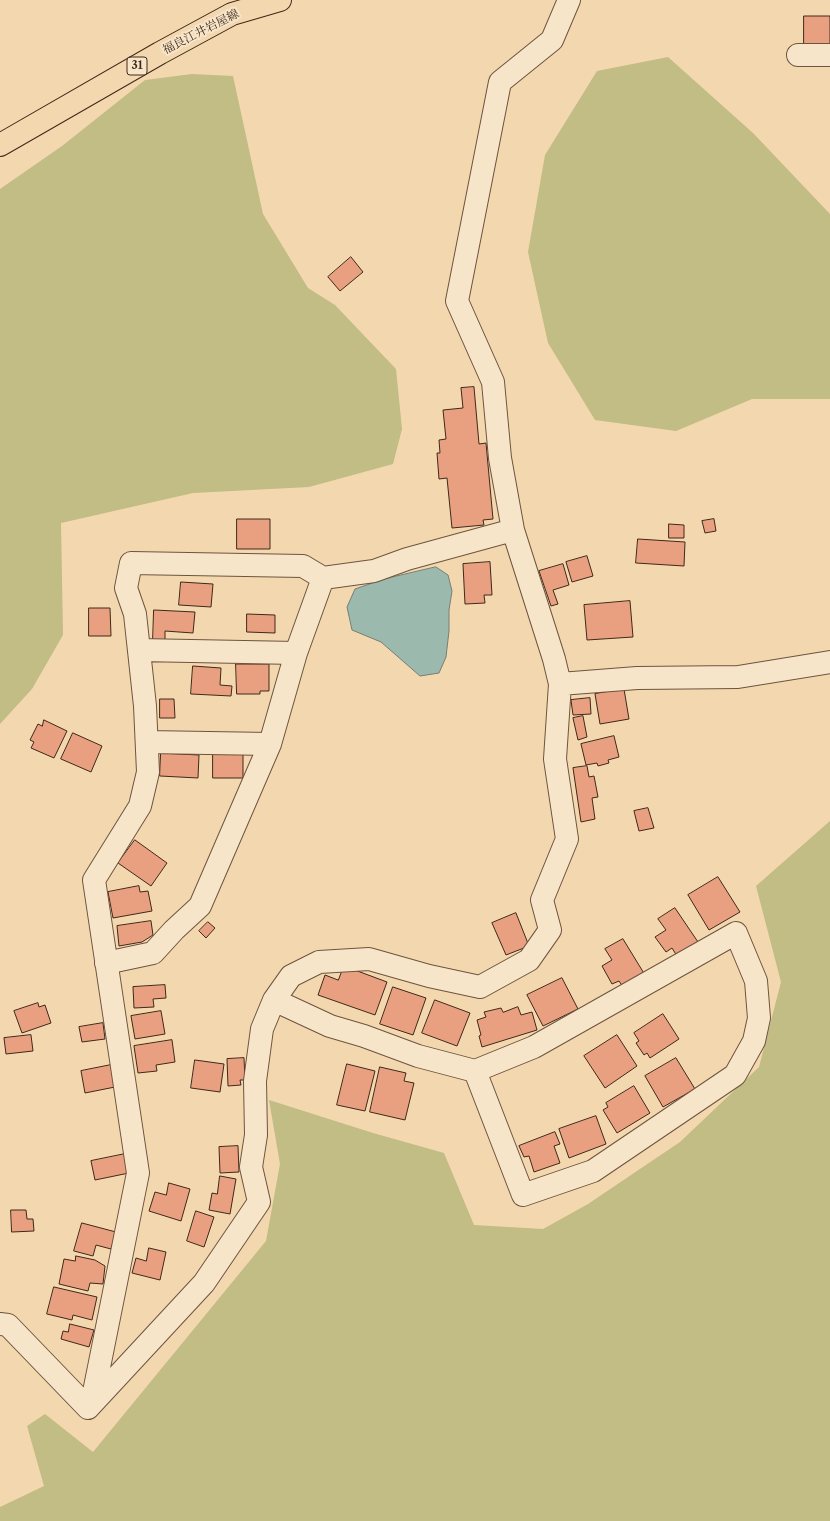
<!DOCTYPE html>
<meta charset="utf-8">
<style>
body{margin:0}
canvas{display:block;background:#f3d7ae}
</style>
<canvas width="830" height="1521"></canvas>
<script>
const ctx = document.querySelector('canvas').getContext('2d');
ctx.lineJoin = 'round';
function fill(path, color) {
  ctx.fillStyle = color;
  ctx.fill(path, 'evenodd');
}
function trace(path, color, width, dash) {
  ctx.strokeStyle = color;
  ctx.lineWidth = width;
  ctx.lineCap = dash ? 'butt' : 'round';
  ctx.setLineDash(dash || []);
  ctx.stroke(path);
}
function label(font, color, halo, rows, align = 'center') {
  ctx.font = font + ' "Libre Caslon Text","Noto Serif JP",serif';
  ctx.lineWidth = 4;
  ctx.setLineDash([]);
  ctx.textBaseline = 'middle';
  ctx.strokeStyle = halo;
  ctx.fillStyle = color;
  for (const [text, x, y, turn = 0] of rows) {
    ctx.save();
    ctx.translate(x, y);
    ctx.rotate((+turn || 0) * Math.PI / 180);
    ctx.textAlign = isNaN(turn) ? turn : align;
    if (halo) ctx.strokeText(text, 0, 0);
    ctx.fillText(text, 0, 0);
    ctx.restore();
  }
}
fill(new Path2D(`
 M668,57L753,133L830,214V399H752L676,431L595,420L548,343L528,252L545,155L597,71Z
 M192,74L233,76L263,214L308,288L335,305L396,369L402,429L393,464L309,487L193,493L61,523L63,635L32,689L0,724V189L62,146L145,80Z
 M830,821V1521H0V1507L44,1486L27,1426L45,1414L93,1452L266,1241L280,1164L269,1100L373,1133L444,1153L474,1225L543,1229L588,1204L680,1142L759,1067L781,982L756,886Z`), '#c2bc85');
const water = new Path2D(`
 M436,567L448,575L452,591L449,610V631L446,657L439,673L420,676L381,642L352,630L347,607L355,589L384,579Z`);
fill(water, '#9bb9ac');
trace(water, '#777f72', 1);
const building = new Path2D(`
 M804,16H830V48H804Z
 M351,257L363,272L340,291L328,277Z
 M474,387L479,444L486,443L493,519L483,520L484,525L452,528L447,478L439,479L437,453H440L439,440L446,439L443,410L463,408L461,388Z
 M237,519H270V549H237Z
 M714,519L716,531L705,533L702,521Z
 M669,524L684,525V538H669Z
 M638,539L685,542L684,566L636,563Z
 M587,556L593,576L572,582L566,562Z
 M490,562L492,595H484L485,603L465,604L463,564Z
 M563,564L569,585L553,590L558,604L551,606L539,571Z
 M181,582L213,584L211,607L179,605Z
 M630,601L633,637L587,640L584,605Z
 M89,608H110L111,636H89Z
 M154,610L195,612L193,633L165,631V641L153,640Z
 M247,614L275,615V633L247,632Z
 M236,664H269V691H260V694H237Z
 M193,666L221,668L220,685L232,686L231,696L191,694Z
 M624,689L629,719L600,724L595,694Z
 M590,698L591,714L573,715L571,700Z
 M160,699H174L175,718H160Z
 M583,716L587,737L578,740L573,718Z
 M44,720L67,731L54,758L31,748L34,742L30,740L38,724L42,726Z
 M73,733L102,746L91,772L61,759Z
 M614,736L619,757L608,760L609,763L598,766L597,763L586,765L581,744Z
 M161,753L199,755L198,778L160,776Z
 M213,754H243V778H213Z
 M587,766L589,777L594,776L598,797L592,798L595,819L581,822L573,768Z
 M648,808L654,828L639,831L634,811Z
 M135,840L167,863L151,886L118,863Z
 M718,877L740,912L709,930L688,895Z
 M139,886L140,892L148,891L152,911L113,918L108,892Z
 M675,908L698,942L677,956L672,948L666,952L655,937L666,930L658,919Z
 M516,913L529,946L506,955L492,923Z
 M151,921L153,935L142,942L119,946L117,926Z
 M208,922L215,928L206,938L199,931Z
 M623,939L645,975L623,987L619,981L612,984L602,966L612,960L605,949Z
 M344,966L387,982L375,1015L318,995L325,975L338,980Z
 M562,978L578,1009L543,1026L527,995Z
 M165,985L166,998L153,999L154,1007L134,1008L133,987Z
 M393,987L426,998L413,1035L380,1024Z
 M435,1000L470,1013L457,1046L422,1033Z
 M38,1003L39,1007L45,1005L51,1023L22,1033L14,1011Z
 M518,1007L521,1015L532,1012L537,1030L482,1047L479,1036L481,1035L477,1020L486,1017L484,1012L501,1008L503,1012Z
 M161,1011L165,1034L135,1039L131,1016Z
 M663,1014L679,1039L650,1058L647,1053L644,1055L636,1043L639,1041L634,1033Z
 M103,1023L105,1039L82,1042L79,1027Z
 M31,1035L33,1051L6,1054L4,1038Z
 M617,1035L637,1066L605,1088L584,1056Z
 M172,1040L175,1062L156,1065L157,1071L138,1073L134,1046Z
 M244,1058L245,1080H240L241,1085L228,1086L227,1059Z
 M676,1058L695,1089L663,1107L645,1076Z
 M195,1060L224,1064L220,1092L191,1088Z
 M347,1064L375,1071L365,1111L337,1105Z
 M111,1065L115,1087L85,1093L81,1071Z
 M380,1067L406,1073L404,1081L414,1083L405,1120L370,1112Z
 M634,1086L650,1113L617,1133L603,1110L608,1107L606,1103Z
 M596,1116L606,1144L569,1158L559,1129Z
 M555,1132L560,1144L554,1146L560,1163L534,1172L529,1156L524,1157L519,1146Z
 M238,1146L239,1172L220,1173L219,1147Z
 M125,1154L129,1173L95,1180L91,1161Z
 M220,1176L236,1179L230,1214L209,1210L212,1193L217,1194Z
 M169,1183L190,1189L181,1221L149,1211L155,1192L166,1195Z
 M11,1210H26L27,1219H33L34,1231L12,1232Z
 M196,1211L214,1217L204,1247L187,1241Z
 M82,1223L116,1232L111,1249L96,1245L93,1256L74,1251Z
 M149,1248L166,1252L160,1280L132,1273L136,1258L146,1261Z
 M76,1256L95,1260L105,1266L103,1284L90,1283L88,1291L59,1284L64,1259L75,1261Z
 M54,1287L97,1297L92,1320L73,1315L72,1320L47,1314Z
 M70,1324L94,1330L89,1347L61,1339L63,1331L68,1332Z`);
fill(building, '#e9a081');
trace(building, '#40281a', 1);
const minor = new Path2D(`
 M798,55H830
 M139,650L296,653
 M560,684L637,678L738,677L830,662
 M147,742L270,744
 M106,963L153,953L174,930L200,906L270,744L296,653L323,578
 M274,1000L330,1026L364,1036L418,1056L475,1071L534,1047L736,933L756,981L759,1018L754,1041L735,1075L593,1171L523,1195L475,1071
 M0,1324L8,1325L88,1408L204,1283L259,1202L251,1167L256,1135L255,1081L262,1029L274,1000L291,976L319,962L369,959L429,976L480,987L529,960L550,930L542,900L567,839L555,759L560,684L554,659L513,530L500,458L493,382L457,301L500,82L552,40L569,0
 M92,1402L138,1173L94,880L140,806L148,772L145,706L135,614L126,588L131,563L303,566L323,578L374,571L407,559L513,530`);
const major = new Path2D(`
 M0,145L160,53L232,14L280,0`);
trace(minor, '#6d543f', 24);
trace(major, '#40281a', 24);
trace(minor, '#f7e5ca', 22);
trace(major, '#f3d7ae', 22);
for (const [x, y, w] of [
 [137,66,20]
]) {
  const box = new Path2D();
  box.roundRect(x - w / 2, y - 9, w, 18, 3);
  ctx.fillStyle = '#f7e5ca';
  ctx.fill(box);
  trace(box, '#40281a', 1);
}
label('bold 11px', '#40281a', null, [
 ["31",137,66]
]);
label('12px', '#40281a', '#f7e5ca', [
 ["福良江井岩屋線",201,32,-27]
]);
</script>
